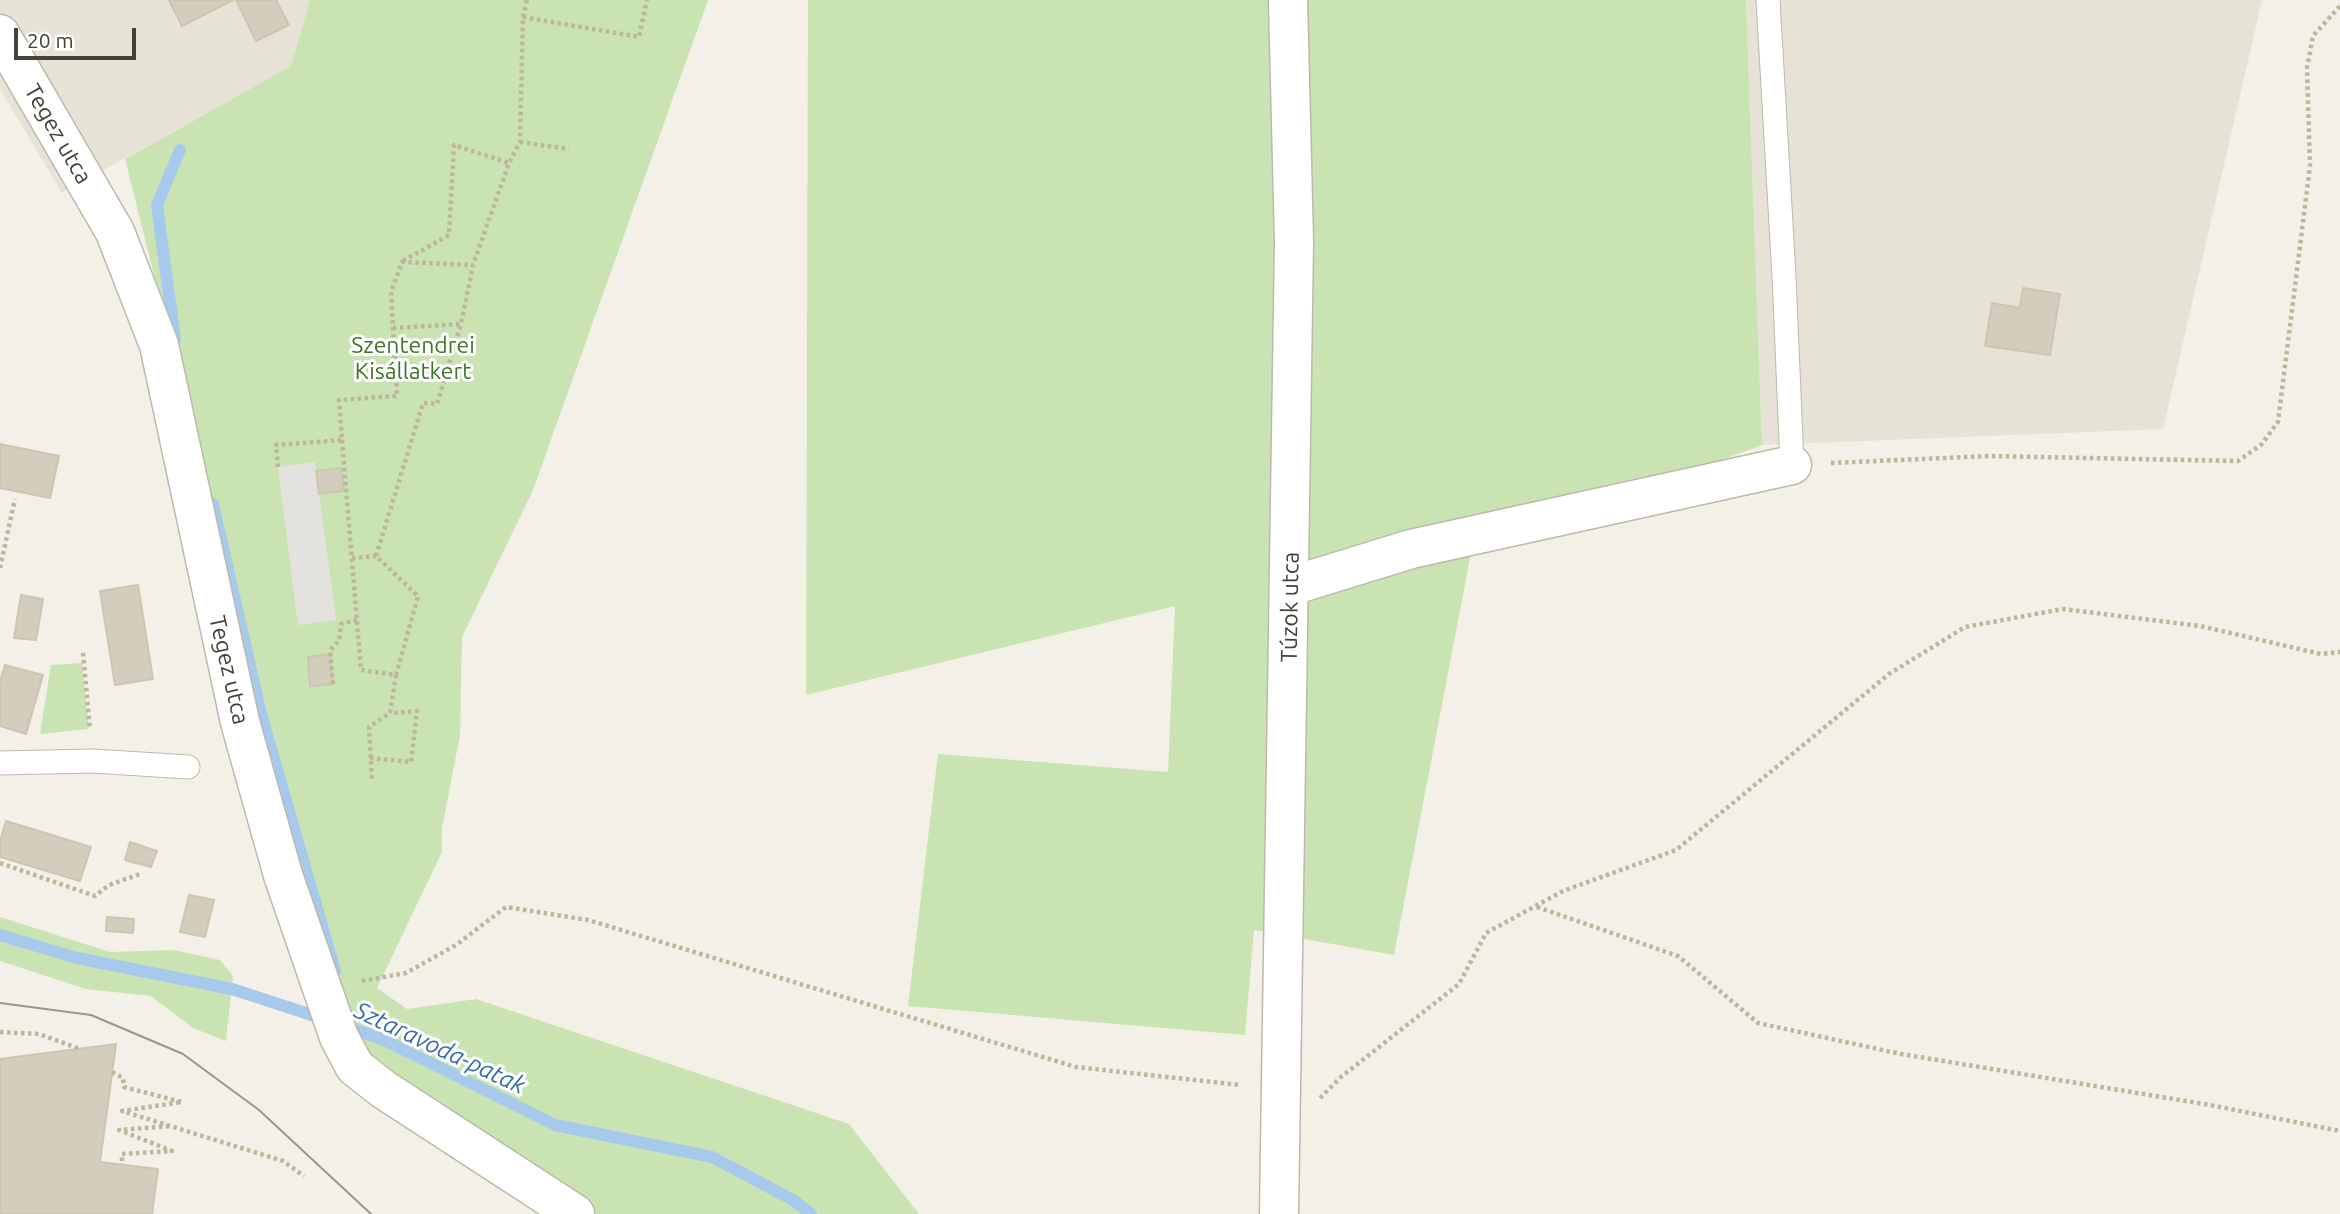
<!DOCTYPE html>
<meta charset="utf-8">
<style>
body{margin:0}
#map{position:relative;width:2340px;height:1214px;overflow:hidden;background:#f2f0e7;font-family:Ubuntu,sans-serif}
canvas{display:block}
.scale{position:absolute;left:14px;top:28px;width:122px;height:32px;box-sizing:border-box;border:4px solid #454136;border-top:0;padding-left:9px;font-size:21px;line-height:24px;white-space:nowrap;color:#454136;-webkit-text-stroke:5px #fff;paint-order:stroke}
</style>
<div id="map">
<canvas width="2340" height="1214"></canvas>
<div class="scale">20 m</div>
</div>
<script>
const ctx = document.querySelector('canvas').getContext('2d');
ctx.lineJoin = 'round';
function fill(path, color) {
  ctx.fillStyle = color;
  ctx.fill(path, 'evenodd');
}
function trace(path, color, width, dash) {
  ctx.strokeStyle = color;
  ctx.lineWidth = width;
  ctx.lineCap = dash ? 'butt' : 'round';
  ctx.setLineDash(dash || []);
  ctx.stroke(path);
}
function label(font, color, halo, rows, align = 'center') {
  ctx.font = font + ' Ubuntu,sans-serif';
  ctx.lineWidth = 6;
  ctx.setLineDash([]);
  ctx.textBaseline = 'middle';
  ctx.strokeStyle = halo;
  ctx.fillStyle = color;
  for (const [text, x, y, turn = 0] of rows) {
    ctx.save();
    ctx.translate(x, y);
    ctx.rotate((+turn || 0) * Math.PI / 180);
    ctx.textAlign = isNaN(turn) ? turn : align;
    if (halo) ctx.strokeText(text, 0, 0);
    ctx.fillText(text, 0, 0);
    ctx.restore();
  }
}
fill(new Path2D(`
 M0,0H310L292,66L62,193L0,89Z
 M1746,0H2262L2163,429L1762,445Z`), '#e6e2d5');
fill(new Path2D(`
 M310,0H708L533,490L462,637L460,735L442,828V852L377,988L407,1009L476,999L849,1124L919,1214H594L366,1060L292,872L158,291L125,159L291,66Z
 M808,0H1746L1762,445L1471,553L1394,955L1254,930L1245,1035L908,1006L938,754L1168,772L1175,606L806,695Z
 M82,663L89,729L40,734L51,665Z
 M0,917L110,952L174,950L220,960L233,976L226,1041L193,1028L151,996L86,989L0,961Z`), '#c9e4b2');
fill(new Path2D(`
 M315,462L336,620L298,625L278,467Z`), '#e4e2df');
trace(new Path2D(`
 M175,340L157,205L180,150
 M213,504L261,714L335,971
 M0,935L77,958L232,989L324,1019
 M341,1025L382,1039L555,1125L712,1157L793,1200L811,1214`), '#a7c9ec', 12);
const building = new Path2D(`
 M169,0H233L182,26Z
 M236,0H276L289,25L256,41Z
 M2023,288L2060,294L2050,355L1985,346L1992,303L2020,308Z
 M0,444L59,456L50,498L0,488Z
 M341,468L344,491L319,494L316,471Z
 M138,585L153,679L115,685L100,591Z
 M21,595L43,599L36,640L14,638Z
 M330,654L333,684L310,686L308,657Z
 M5,665L43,675L26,734L0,726V681Z
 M6,821L91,847L80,881L0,857V841Z
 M130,842L157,851L151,867L125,860Z
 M189,895L214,900L205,937L180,932Z
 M107,917L134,919L133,933L106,931Z
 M116,1044L100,1162L158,1169L152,1214H0V1059Z`);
fill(building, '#d3cdbd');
trace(building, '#cec5b1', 2);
const lane = new Path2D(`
 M1768,0L1784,276L1792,465
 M0,763L93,761L188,767`);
const street = new Path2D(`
 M0,34L115,232L159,345L240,722L283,875L339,1037L355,1067L383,1089L575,1214
 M1291,586L1411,549L1792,465
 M1279,1214L1294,242L1288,0`);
trace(lane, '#bdb9aa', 25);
trace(street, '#bdb9aa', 41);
trace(new Path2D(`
 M523,17L639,37L647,0
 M520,142L569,149
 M403,261L449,235L454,145L509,163
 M393,328L461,324L473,265L509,163L520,142L523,17L527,0
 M342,440L361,670L396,675L390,713L369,727L372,781
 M1831,463L1989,456L2238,461L2261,445L2278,422L2310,166L2307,68L2313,36L2340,6
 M278,467L276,445L342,440L339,400L397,396L391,292L402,262L473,265
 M352,558L376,556
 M0,568L15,499
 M83,653L90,729
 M396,675L418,596L376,556L423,403L437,404L461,324
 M333,684L330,650L339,641L341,624L357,620
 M370,758L411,762L417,711L390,713
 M0,863L95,896L109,885L140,874
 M1537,907L1678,956L1758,1023L1901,1054L2210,1105L2340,1131
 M362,981L406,973L456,945L506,907L588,920L1076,1067L1240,1085
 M0,1032L39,1034L80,1049
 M112,1072L123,1078L124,1087L182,1102L122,1111L283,1161L304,1176
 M1320,1098L1341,1077L1459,984L1486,933L1563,891L1676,850L1889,674L1965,627L2063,609L2200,626L2321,654L2340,652
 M122,1161V1154L172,1151L119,1130L171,1126`), '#beb69c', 4.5, [3.5, 3.5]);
trace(lane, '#fff', 23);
trace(street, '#fff', 38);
trace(new Path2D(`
 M0,1003L91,1015L183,1054L259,1110L371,1214`), '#969696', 2);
label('23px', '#454136', '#fff', [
 ["Tegez utca",58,134,60],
 ["Túzok utca",1290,607,-89],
 ["Tegez utca",229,670,77]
]);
label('23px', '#41742d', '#fff', [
 ["Szentendrei",413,345],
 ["Kisállatkert",413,371]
]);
label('italic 24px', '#366eab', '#fff', [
 ["Sztaravoda-patak",440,1048,25]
]);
</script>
